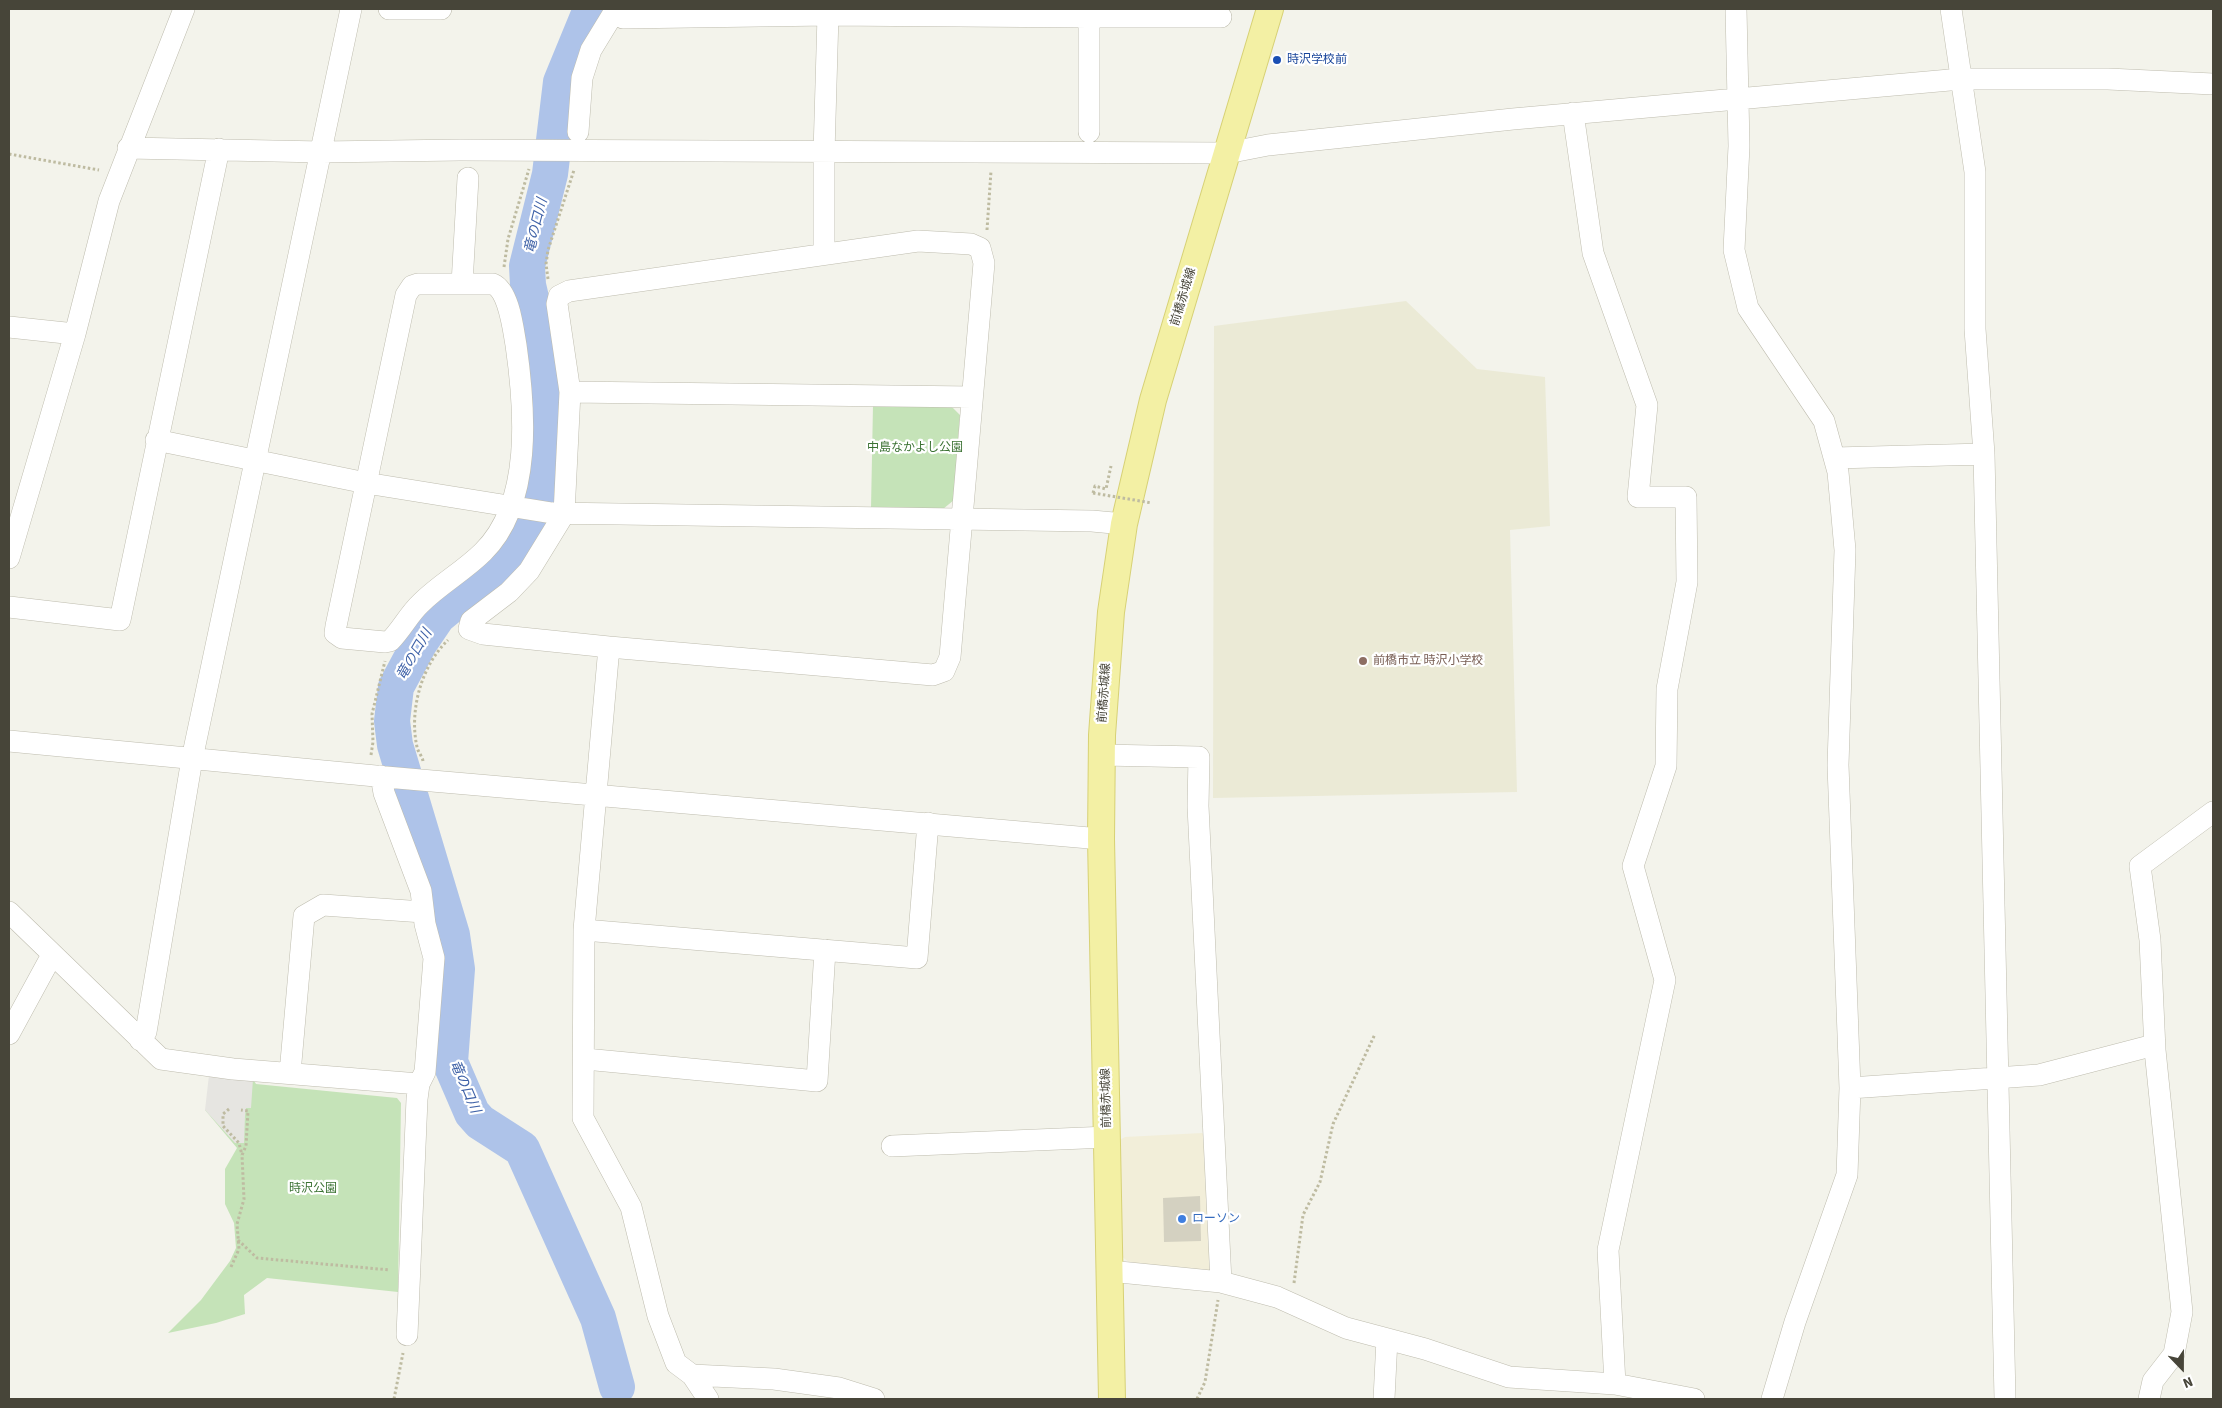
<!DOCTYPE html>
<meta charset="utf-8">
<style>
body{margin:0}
#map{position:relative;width:2222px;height:1408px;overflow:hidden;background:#f3f3eb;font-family:"Source Sans 3",sans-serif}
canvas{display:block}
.frame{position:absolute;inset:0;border:10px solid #474539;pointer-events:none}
.north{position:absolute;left:2157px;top:1343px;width:50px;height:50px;-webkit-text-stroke:4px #fff;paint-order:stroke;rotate:158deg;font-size:14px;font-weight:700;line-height:20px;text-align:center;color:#474539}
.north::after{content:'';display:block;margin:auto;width:18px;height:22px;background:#474539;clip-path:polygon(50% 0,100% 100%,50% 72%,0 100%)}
</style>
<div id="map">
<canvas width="2222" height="1408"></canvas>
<div class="frame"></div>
<div class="north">N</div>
</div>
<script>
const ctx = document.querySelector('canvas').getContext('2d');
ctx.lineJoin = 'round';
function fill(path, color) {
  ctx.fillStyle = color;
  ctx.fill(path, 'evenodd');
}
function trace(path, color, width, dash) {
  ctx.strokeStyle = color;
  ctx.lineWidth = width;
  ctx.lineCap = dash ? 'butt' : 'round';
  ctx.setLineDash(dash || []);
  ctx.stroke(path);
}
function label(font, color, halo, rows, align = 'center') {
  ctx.font = font + ' "Source Sans 3","Noto Sans JP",sans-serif';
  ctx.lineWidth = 4.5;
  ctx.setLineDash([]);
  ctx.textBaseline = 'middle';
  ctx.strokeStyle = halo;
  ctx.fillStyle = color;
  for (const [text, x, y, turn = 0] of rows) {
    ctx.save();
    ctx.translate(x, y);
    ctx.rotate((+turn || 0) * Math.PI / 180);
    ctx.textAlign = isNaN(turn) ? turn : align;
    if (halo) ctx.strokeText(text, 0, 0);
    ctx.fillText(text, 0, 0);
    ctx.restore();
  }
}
fill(new Path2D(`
 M1202,1133L1209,1141L1213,1266L1207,1272L1134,1266L1121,1256L1118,1141L1125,1137Z`), '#f2eed9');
fill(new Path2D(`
 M1406,301L1477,369L1545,377L1550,526L1510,530L1517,792L1213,798L1214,326Z`), '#ebead6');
fill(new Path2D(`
 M873,405L951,406L960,415L954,500L943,509L871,508Z
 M253,1079L256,1084L397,1098L401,1103L398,1292L267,1278L244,1295L245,1314L216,1323L168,1333L201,1300L230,1261L236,1248L234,1223L225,1204V1169L237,1148L205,1110Z`), '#c5e3b8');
fill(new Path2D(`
 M209,1075L253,1079L251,1108H246L245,1115L244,1143H235L205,1110Z`), '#e6e5e1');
trace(new Path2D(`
 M617,1387L624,1399`), '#aec3e9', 6);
trace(new Path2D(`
 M591,9L561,82L550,174L527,266L528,285L543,350L546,450L544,494L527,529L500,565L438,616L419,644L396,687L392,721L395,745L452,935L457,969L450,1062L472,1113L480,1122L522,1149L598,1318L617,1387`), '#aec3e9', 36);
fill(new Path2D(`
 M1200,1196L1201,1241L1164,1242L1163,1198Z`), '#d4d1c1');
const minor = new Path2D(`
 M389,9H441
 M1736,9L1739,146L1734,250L1748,308L1824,421L1838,472L1845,550L1838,765L1850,1088L1847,1175L1795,1322L1772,1399
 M1951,9L1975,172V329L1984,454L2005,1399
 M614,12L623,18L828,15L1089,17V9
 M1573,113L1593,253L1647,405L1638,497H1686L1687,582L1667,689L1666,766L1633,866L1665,980L1608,1250L1615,1384
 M578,132L582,78L591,50L616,9
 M1089,132V17H1221
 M128,148L322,152L460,150L1227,153L1268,145L1513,119L1961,79H2108L2213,84
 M918,241L971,244L980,248L984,263L950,657L944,671L933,675L609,647L483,634L469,629L471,621L509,592L529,571L564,514L570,392L557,304L559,296L569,291Z
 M824,254V153L828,15
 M418,284H493C509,291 513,328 516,345C525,408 533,503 483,552C464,571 440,584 421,603C409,614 402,629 390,641L385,642L342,638L335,633L336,626L406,295L412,286Z
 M462,284L468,178
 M9,327L75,334
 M570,392L972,397
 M156,440L366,483L552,513L1092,521L1124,524
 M1835,458L1984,454
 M9,558L75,334L109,201L184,9
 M9,607L120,620L219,149
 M609,647L584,930L583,1118L631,1207L658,1316L676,1363L692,1375L774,1379L839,1388L874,1399
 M9,741L386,777L1101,839
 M1102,755L1199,757L1198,806L1221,1282
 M381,776L384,793L421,891L425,924L434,958L425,1072L419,1084L417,1099L407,1335
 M9,912L161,1059L233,1069L419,1084
 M584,930L917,958L928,823
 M9,1034L52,955
 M140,1040L146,1032L192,759L351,9
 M585,1059L817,1081L825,950
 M290,1073L304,916L323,905L423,912
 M1850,1088L2039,1075L2154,1045
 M892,1146L1108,1137
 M1109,1271L1221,1282L1277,1297L1346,1328L1425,1349L1509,1377L1615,1384L1694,1399
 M692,1375L708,1399
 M1384,1399L1387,1339
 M2149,1399L2153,1381L2174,1354L2182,1312L2155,1050L2150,940L2140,866L2213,812`);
const major = new Path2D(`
 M1112,1399L1101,839L1102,735L1111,612L1124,524L1153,400L1270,9`);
trace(minor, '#bebcae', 22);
trace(major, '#d7d175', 28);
trace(new Path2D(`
 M9,154L99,170
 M987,230L991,171
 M504,267L508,239L529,169
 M548,279L546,264L548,250L574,170
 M1093,493L1095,486L1106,489L1111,466
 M371,755L373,742L372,714L385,661
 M423,761C422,756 418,752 417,747C409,711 421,666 448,640
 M229,1109L223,1114V1126L239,1143L242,1155
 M238,1240L257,1258L390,1270
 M231,1267L239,1249L237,1224L244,1199L242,1155L246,1146L248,1111L241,1110
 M1294,1283L1303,1215L1320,1182L1333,1124L1375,1034
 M394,1399L403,1353
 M1197,1399L1205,1382L1218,1300`), '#bebba1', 3, [2.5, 2.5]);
trace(minor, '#fff', 21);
trace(major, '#f3f0a4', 26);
trace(new Path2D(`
 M1093,493L1152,503`), '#bebba1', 3, [2.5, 2.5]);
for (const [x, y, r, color] of [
 [1277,60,5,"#1a4fb4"],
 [1363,661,5,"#8d6e63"],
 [1182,1219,5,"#3f7fe0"]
]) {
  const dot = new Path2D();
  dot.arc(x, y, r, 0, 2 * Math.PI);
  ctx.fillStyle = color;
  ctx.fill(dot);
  trace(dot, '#fff', 2);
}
label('12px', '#164399', '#fff', [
 ["時沢学校前",1287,60]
], 'left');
label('12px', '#474539', '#fff', [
 ["前橋赤城線",1184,297,-73],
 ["前橋赤城線",1105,693,-86],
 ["前橋赤城線",1107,1098,-91]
]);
label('12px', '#3b7233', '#fff', [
 ["中島なかよし公園",915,448],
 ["時沢公園",313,1189]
]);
label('12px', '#785e54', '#fff', [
 ["前橋市立 時沢小学校",1373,661]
], 'left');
label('12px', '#366cbe', '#fff', [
 ["ローソン",1192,1219]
], 'left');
label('italic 14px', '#3e61a7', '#fff', [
 ["竜の口川",537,226,-76],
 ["竜の口川",415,655,-60],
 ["竜の口川",464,1087,67]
]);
</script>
